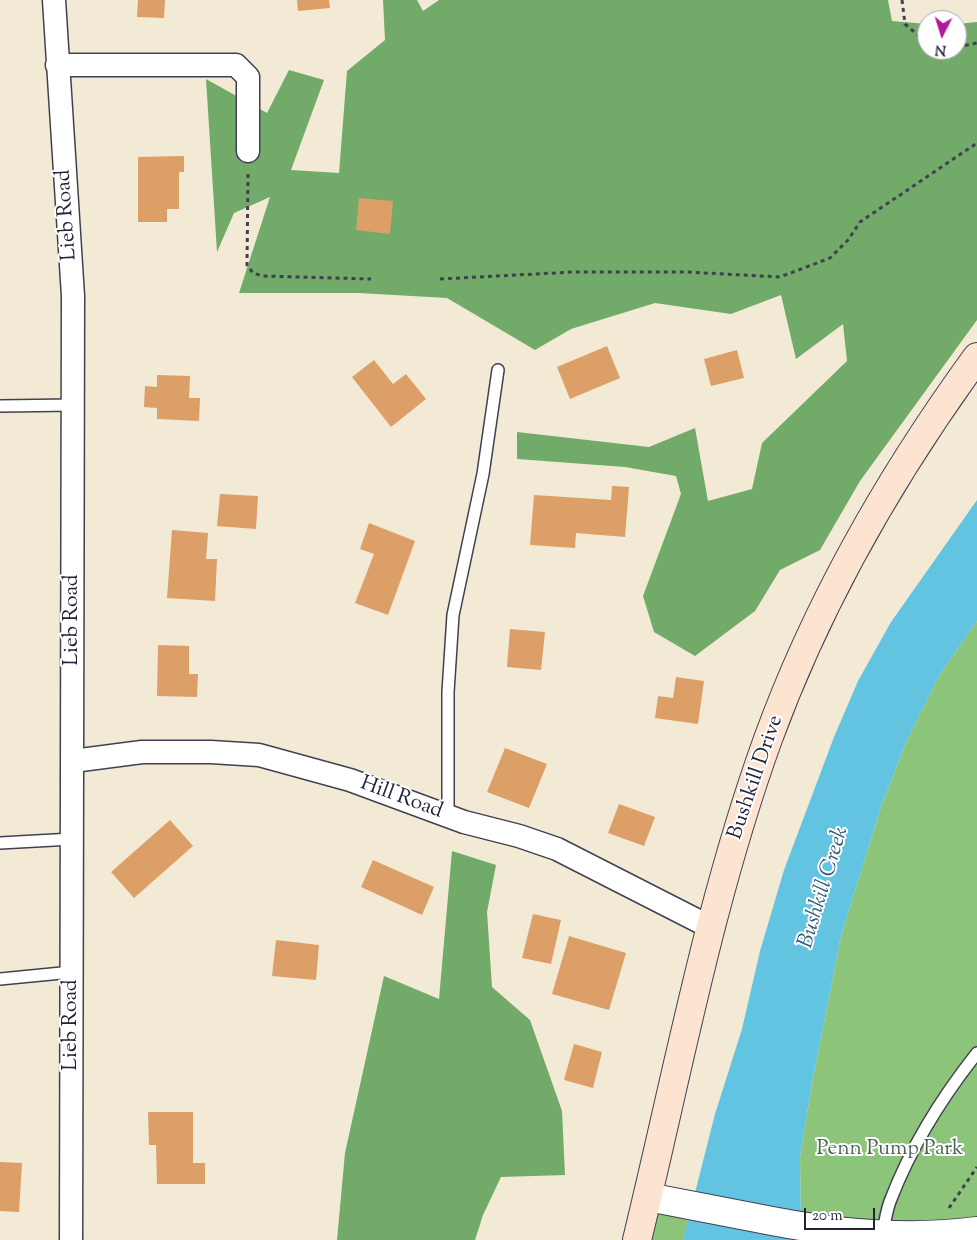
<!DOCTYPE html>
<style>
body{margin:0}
#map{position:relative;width:977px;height:1240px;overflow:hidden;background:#f3ead5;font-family:"Sorts Mill Goudy",serif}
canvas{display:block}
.north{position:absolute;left:917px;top:10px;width:50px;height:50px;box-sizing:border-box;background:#fff;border:1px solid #a7a7b1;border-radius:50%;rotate:185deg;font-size:14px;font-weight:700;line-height:20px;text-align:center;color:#22223b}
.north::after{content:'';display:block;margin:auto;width:18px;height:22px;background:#b5179e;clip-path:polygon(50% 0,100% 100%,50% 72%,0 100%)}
.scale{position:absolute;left:804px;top:1208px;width:71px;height:22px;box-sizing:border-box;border:2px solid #22223b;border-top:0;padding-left:6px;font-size:15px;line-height:18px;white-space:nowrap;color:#22223b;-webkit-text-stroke:4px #fff;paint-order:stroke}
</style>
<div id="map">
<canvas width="977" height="1240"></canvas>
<div class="north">N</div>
<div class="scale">20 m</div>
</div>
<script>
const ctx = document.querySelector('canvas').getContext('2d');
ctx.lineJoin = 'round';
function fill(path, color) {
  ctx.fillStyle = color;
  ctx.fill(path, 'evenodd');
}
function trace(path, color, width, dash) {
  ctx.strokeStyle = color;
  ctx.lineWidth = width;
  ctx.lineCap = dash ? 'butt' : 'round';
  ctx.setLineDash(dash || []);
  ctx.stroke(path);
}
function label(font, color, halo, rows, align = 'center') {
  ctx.font = font + ' "Sorts Mill Goudy",serif';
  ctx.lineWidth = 4;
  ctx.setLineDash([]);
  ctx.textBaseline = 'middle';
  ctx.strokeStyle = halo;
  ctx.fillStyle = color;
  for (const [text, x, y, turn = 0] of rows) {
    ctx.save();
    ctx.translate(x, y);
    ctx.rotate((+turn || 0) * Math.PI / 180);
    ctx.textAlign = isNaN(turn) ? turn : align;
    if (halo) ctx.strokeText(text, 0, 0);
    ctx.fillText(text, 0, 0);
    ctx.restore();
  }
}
fill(new Path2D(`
 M977,621V1240L801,1228L800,1157L812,1083L841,936L881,807L907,740L939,676Z
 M648,1197L692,1206L683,1240H637Z`), '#8cc579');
fill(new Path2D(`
 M383,0H417L423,11L439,0H888L892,21L927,24V50H957V24L977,22V320L860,481L820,550L780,570L755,611L695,656L654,632L643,596L681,494L676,476L625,467L517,459V432L649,447L695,428L708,501L752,489L762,443L847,361L843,324L796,359L781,295L731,314L655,303L571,329L535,350L447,298L359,293H239L270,197L234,213L217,252L206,79L267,113L289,70L324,80L291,170L339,173L347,71L385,40Z
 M452,851L496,865L487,912L492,987L530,1020L562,1111L565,1175L501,1177L483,1215L475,1240H337L345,1153L384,976L439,999Z`), '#71aa69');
fill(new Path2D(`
 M977,500V621L939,676L907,740L881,807L841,936L812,1083L800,1157L801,1228L806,1240H683L715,1114L742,1029L760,951L784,870L834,737L858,681L891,622Z`), '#63c4e1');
fill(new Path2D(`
 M138,0H165L164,18L137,17Z
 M297,0H329L330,8L298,11Z
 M184,156V172H179V209H167V222H138V157Z
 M359,198L393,201L390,234L356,230Z
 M607,346L620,378L570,399L557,367Z
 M737,350L744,378L711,386L704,359Z
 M374,360L393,384L406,374L426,399L391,427L352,377Z
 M157,375L190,376L189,398H200L199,421L157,419V408L144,407L145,386L157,387Z
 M612,486L629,487L625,537L576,533L575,548L530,545L534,495L611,500Z
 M220,494L258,496L256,529L217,526Z
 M369,523L415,541L388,615L355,603L374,554L360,549Z
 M172,530L208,533L206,559H217L215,601L167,598Z
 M510,629L545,632L541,670L507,667Z
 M158,645L189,646V674H198L197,697L157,696Z
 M676,677L704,681L698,724L655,718L658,696L673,698Z
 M505,748L547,764L529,808L487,792Z
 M619,804L655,817L644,846L608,833Z
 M170,820L193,846L134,898L111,872Z
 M373,860L434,887L422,915L361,887Z
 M533,914L561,920L551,964L522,958Z
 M569,936L626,953L609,1010L552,994Z
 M276,940L319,945L316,980L272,976Z
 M574,1044L602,1052L593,1088L564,1080Z
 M148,1112H193V1163H205V1184H157L156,1145H149Z
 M0,1162L22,1163L19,1212L0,1211Z`), '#dc9f68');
const service = new Path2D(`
 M0,406L73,405
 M448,816V692L453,615L483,474L498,370
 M0,843L72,839
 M0,979L72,972
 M882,1236C885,1224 886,1210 891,1199C911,1147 943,1096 977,1053`);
const minor = new Path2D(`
 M54,0L73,296L71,1240
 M57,65H236L248,77V151
 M73,761L142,752H211L259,755L350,780L464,822L519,836L557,849L710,927`);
const tertiary = new Path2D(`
 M648,1197C689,1205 731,1213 772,1221C840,1234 908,1240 977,1231`);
const secondary = new Path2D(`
 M637,1240C678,1072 709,902 768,739C818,602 891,475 977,357`);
trace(service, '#414052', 14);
trace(minor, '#414052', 25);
trace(tertiary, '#414052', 30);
trace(secondary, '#414052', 30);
trace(new Path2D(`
 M902,0L905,24L927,43
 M957,47L977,43
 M248,174L247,265L253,273L263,276L371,279
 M440,279L574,272H686L780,277L830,258L848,240L860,222L977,143
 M949,1208L977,1167`), '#414052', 3, [4, 4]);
trace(service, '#fff', 11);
trace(minor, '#fff', 22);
trace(tertiary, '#fff', 28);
trace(secondary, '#fde4d1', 28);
label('21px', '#22223b', '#fff', [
 ["Lieb Road",68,215,-94],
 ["Lieb Road",73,620,-90],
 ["Bushkill Drive",757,778,-71],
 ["Hill Road",401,799,20],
 ["Lieb Road",72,1025,-90]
]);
label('21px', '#4c6354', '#fff', [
 ["Penn Pump Park",890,1150]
]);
label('italic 22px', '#395b75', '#fff', [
 ["Bushkill Creek",825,888,-73]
]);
</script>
